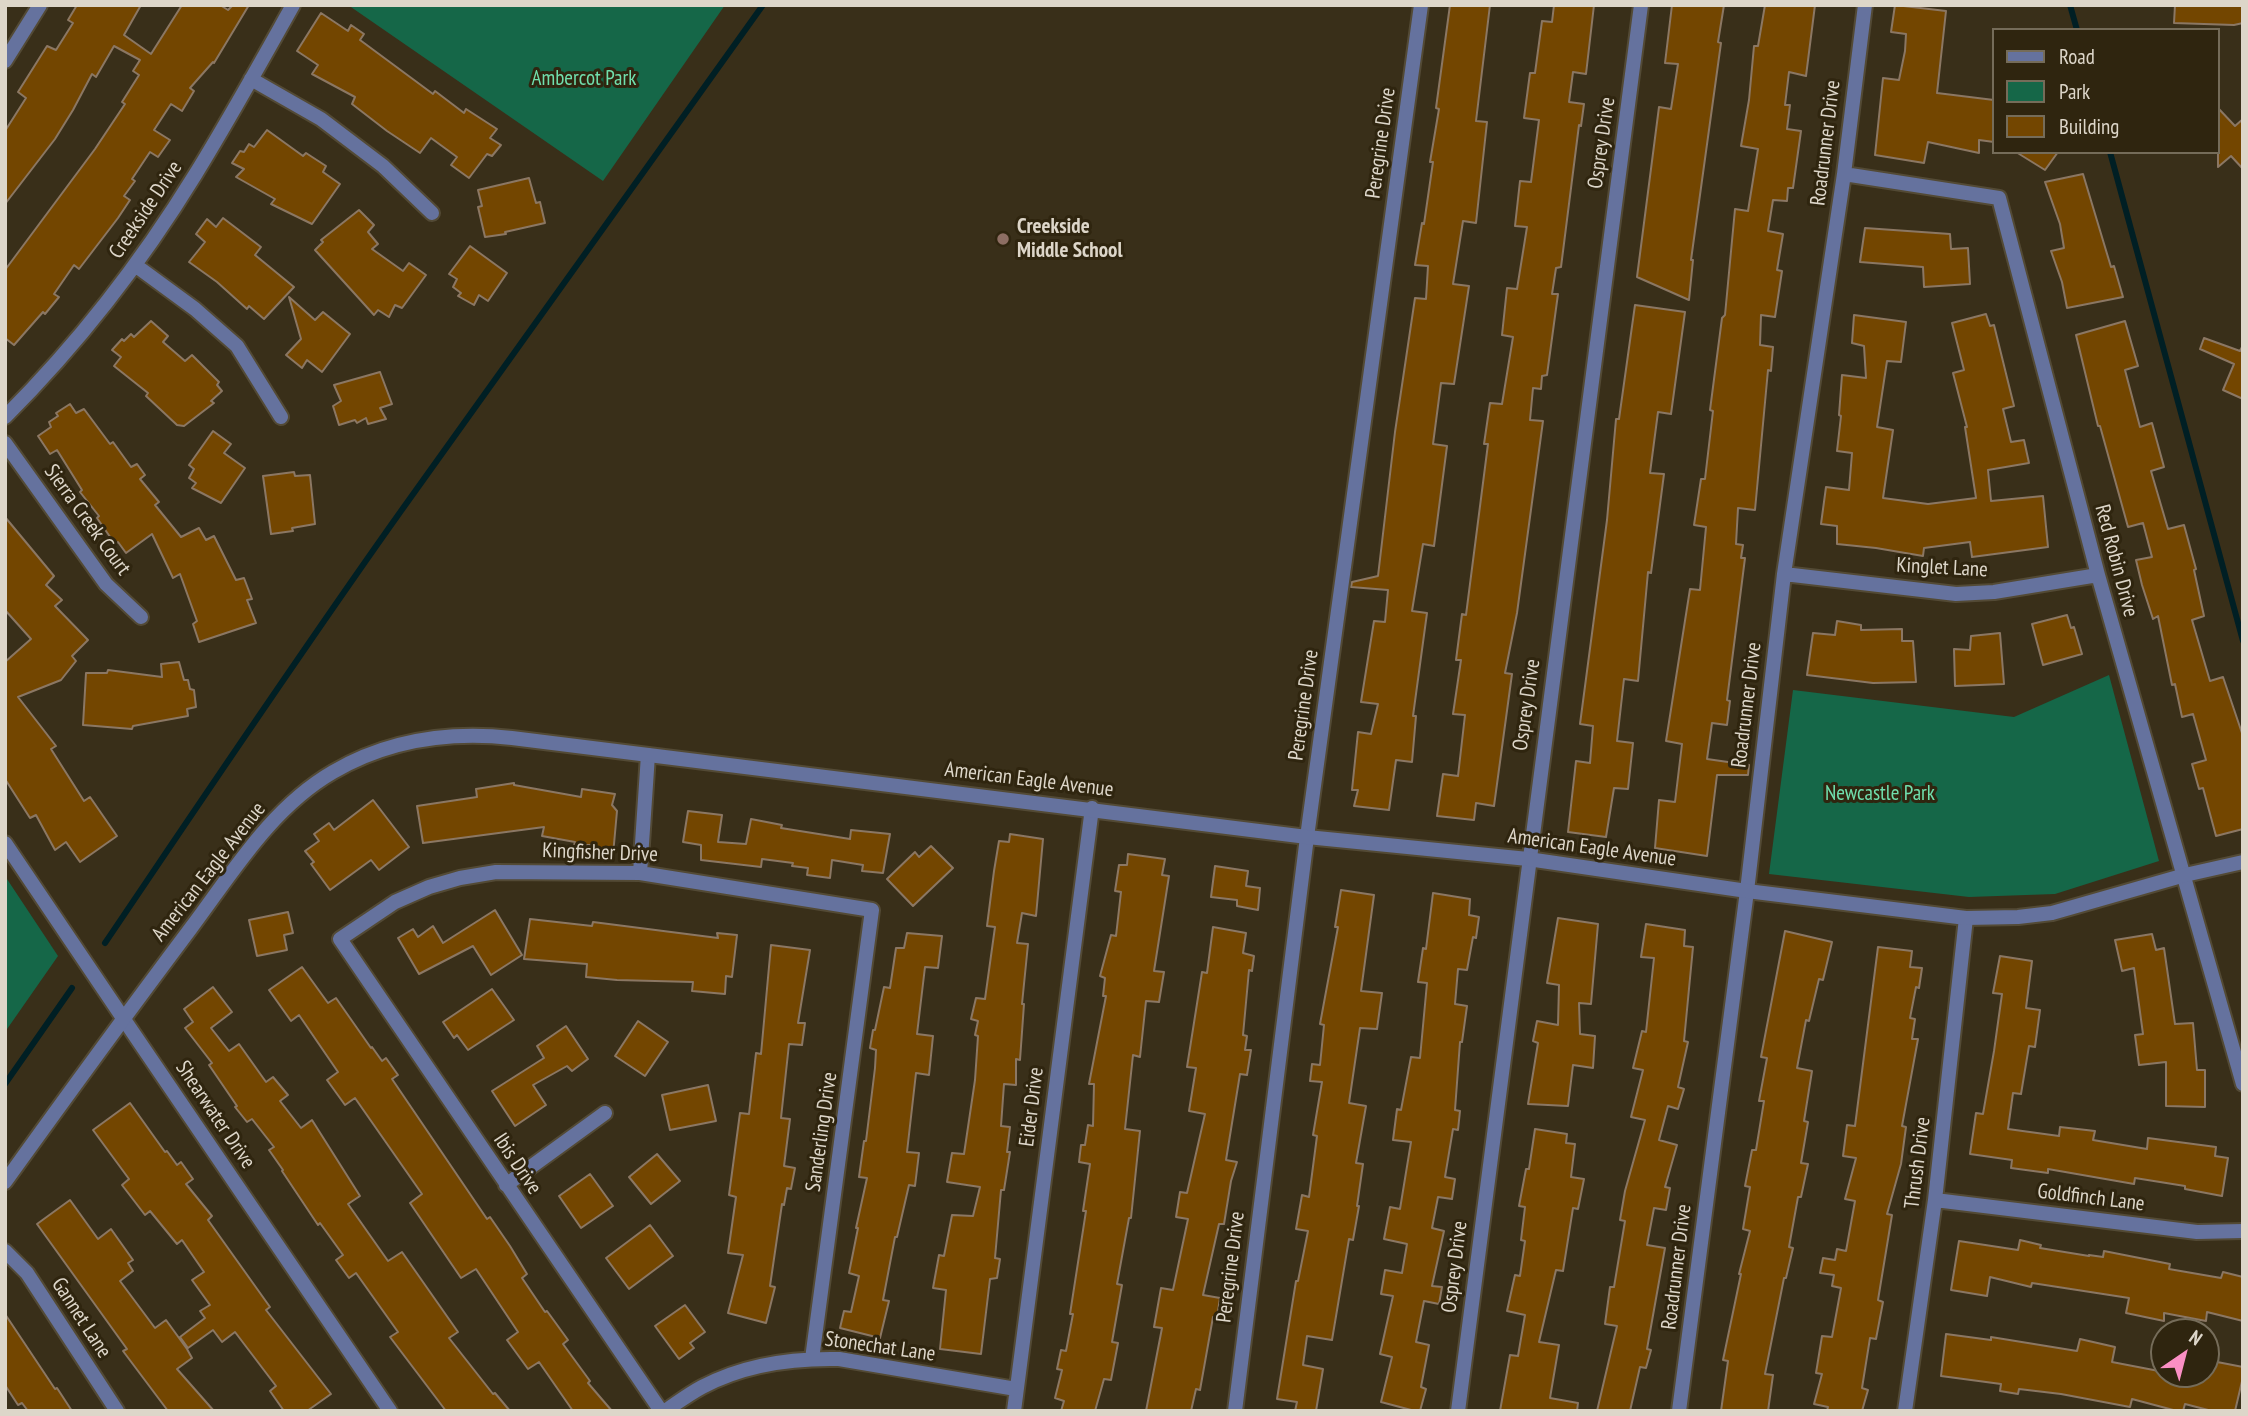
<!DOCTYPE html>
<style>
body{margin:0}
#map{position:relative;width:2248px;height:1416px;overflow:hidden;background:#392f19;font-family:"PT Sans Narrow",sans-serif}
canvas{display:block}
.frame{position:absolute;inset:0;border:7px solid #ddd6c9;pointer-events:none}
.legend{position:absolute;left:1992px;top:28px;width:228px;height:126px;box-sizing:border-box;background:#2f250f;border:2px solid #756c59;margin:0;padding:9px 12px;list-style:none;font-size:21px;color:#ddd6c9}
.legend li{display:flex;align-items:center;gap:14px;height:35px}
.legend b{width:35px;border:2px solid #756c59}
.north{position:absolute;left:2150px;top:1318px;width:70px;height:70px;box-sizing:border-box;background:#2f250f;border:2px solid #756c59;border-radius:50%;rotate:35deg;font-size:19px;font-weight:700;line-height:28px;text-align:center;color:#ddd6c9}
.north::after{content:'';display:block;margin:auto;width:24px;height:32px;background:#fb8fc4;clip-path:polygon(50% 0,100% 100%,50% 72%,0 100%)}
</style>
<div id="map">
<canvas width="2248" height="1416"></canvas>
<div class="frame"></div>
<ul class="legend">
<li><b style="height:9px;background:#65729e"></b>Road</li>
<li><b style="height:19px;background:#156748"></b>Park</li>
<li><b style="height:19px;background:#734600"></b>Building</li>
</ul>
<div class="north">N</div>
</div>
<script>
const ctx = document.querySelector('canvas').getContext('2d');
ctx.lineJoin = 'round';
function fill(path, color) {
  ctx.fillStyle = color;
  ctx.fill(path, 'evenodd');
}
function trace(path, color, width, dash) {
  ctx.strokeStyle = color;
  ctx.lineWidth = width;
  ctx.lineCap = dash ? 'butt' : 'round';
  ctx.setLineDash(dash || []);
  ctx.stroke(path);
}
function label(font, color, halo, rows, align = 'center') {
  ctx.font = font + ' "PT Sans Narrow",sans-serif';
  ctx.lineWidth = 6;
  ctx.setLineDash([]);
  ctx.textBaseline = 'middle';
  ctx.strokeStyle = halo;
  ctx.fillStyle = color;
  for (const [text, x, y, turn = 0] of rows) {
    ctx.save();
    ctx.translate(x, y);
    ctx.rotate((+turn || 0) * Math.PI / 180);
    ctx.textAlign = isNaN(turn) ? turn : align;
    if (halo) ctx.strokeText(text, 0, 0);
    ctx.fillText(text, 0, 0);
    ctx.restore();
  }
}
fill(new Path2D(`
 M348,5H725L603,181Z
 M2109,675L2159,861L2055,894L1969,897L1769,874L1793,690L2014,717Z
 M5,876L58,956L5,1032Z`), '#156748');
trace(new Path2D(`
 M2070,5L2077,30
 M2110,152L2243,641
 M105,943C203,798 300,653 401,511C521,342 643,174 763,5
 M5,1084L72,988`), '#001f24', 6);
const building = new Path2D(`
 M77,5H141L124,35L151,54L182,5H220L228,10L233,5H249L214,63L213,62L190,88L194,91L182,111L171,104L154,130L170,140L158,157L150,152L132,179L135,181L124,196L130,200L118,218L79,269L74,265L54,294L59,297L45,314L43,312L14,345L5,338V270L95,149L125,104L122,102L139,75L133,71L140,60L114,46L96,77L92,74L73,110L55,139L5,204V131L26,98L18,92L47,46L56,50L73,23L68,20Z
 M1450,5H1490L1476,121L1487,122L1476,223L1463,221L1453,284L1469,286L1454,384L1441,383L1433,444L1447,446L1434,546L1423,544L1412,611L1427,613L1413,716H1416L1412,762L1396,760L1389,810L1354,806L1358,790H1352L1358,732L1371,734L1378,704L1361,702L1374,621L1385,622L1388,590L1351,587L1352,582L1378,576L1395,432L1415,298L1426,299L1428,266L1415,265L1422,223L1424,224L1433,162H1430L1439,109L1436,108Z
 M1554,5H1594L1586,74L1573,72L1569,102L1584,104L1581,126L1579,125L1561,267L1556,268L1552,294H1558L1547,375L1542,376L1541,389L1533,388L1530,420L1543,421L1517,613L1505,673L1512,674L1494,806L1476,803L1474,820L1437,816L1443,774L1458,776L1465,715L1453,714L1461,660H1456L1462,614L1466,615L1488,444H1484L1490,403L1502,404L1513,337L1502,335L1507,288L1517,289L1527,227L1515,226L1520,181L1531,182L1539,120L1524,118L1530,73H1535L1542,21L1552,22Z
 M1672,5H1724L1718,42L1721,43L1691,260H1693L1689,300L1637,277L1659,107L1671,109L1678,64L1665,63Z
 M1765,5H1815L1806,76L1789,72L1785,105H1790L1787,129L1801,131L1793,188H1788L1787,201L1773,200L1768,231L1783,234L1777,270L1782,271L1775,317L1761,315L1760,345L1773,347L1771,371L1768,370L1755,510L1738,508L1736,544L1743,545L1741,558H1745L1727,700L1730,701L1727,725L1712,723L1707,759L1749,765L1748,775H1717L1707,856L1655,848L1659,800L1675,802L1682,744L1666,741L1690,589L1700,590L1706,527L1694,525L1701,479H1705L1713,411L1710,410L1722,318L1725,315L1735,209L1748,211L1758,149L1741,146L1749,100L1754,46H1758Z
 M1895,5L1946,11L1937,93L1994,100V142L1979,140V153L1928,142L1924,163L1875,155L1883,78L1899,80L1905,51L1906,34L1891,32Z
 M2175,5H2243V23L2234,25L2174,23Z
 M321,13L348,31L351,25L364,34L360,40L433,94L435,91L464,113L466,109L497,129L490,138L501,145L492,156L487,154L469,178L451,165L457,157L431,138L420,153L387,131L352,104L355,97L312,74L318,65L297,51Z
 M2218,108L2235,126L2243,119V169L2231,156L2218,167Z
 M267,130L303,156L306,153L326,166L323,172L340,184L312,224L271,204L275,199L236,177L244,169L232,163L240,151L244,152L249,144L254,147Z
 M2016,152H2058L2045,170Z
 M2083,174L2111,267L2114,266L2123,297L2067,308L2062,282L2051,251L2064,248L2060,224L2045,182Z
 M529,178L536,203L540,202L545,223L505,232L506,234L485,237L478,207L482,206L478,190Z
 M359,210L374,225L368,232L378,244L372,249L403,271L409,263L426,275L402,308L395,305L389,317L378,310L374,315L315,250L323,242L321,240Z
 M223,218L261,247L255,255L294,287L264,319L249,306L247,309L217,282L189,262L205,242L196,234L207,219L216,227Z
 M1865,228L1950,234L1951,249L1968,248L1970,284L1924,287L1923,267L1860,262Z
 M470,246L507,273L488,301L479,295L474,305L458,296L461,293L453,287L457,279L449,274Z
 M289,297L315,320L323,312L350,334L322,372L307,360L302,368L286,355L301,339Z
 M1635,305L1685,312L1671,414L1658,412L1650,473L1664,474L1651,573L1648,572L1638,681L1624,679L1617,741L1633,743L1628,789L1614,788L1606,837L1568,832L1576,761L1590,763L1593,726L1580,724L1607,520L1616,419H1619Z
 M1986,314L1990,326L1994,325L2014,406L2003,409L2011,442L2024,440L2029,463L1988,470L1991,501L2043,496L2048,547L1972,557L1970,542L1924,548L1923,556L1876,548L1837,544V526L1821,524L1826,487L1849,490L1852,453L1837,451L1841,416L1839,415L1842,375L1866,378L1864,346L1852,343L1854,315L1906,322L1901,362L1887,361L1877,427L1893,430L1883,498L1928,504L1976,498L1965,427H1967L1953,373L1964,370L1952,323Z
 M151,321L168,336L163,342L185,361L192,355L219,382L217,385L222,391L211,401L214,403L184,426L177,425L146,396L148,393L114,366L121,357L112,350L122,339L124,341L131,334L134,337Z
 M2125,321L2138,366L2125,370L2140,427L2152,423L2164,467L2151,471L2168,529L2184,525L2196,569L2194,570L2204,616L2192,620L2210,681L2223,677L2243,736V829L2216,836L2203,788L2199,789L2192,764L2206,760L2193,714L2182,717L2175,684L2172,685L2158,616L2153,619L2142,585L2136,560L2152,557L2143,523L2128,527L2100,426H2098L2076,335Z
 M2204,338L2240,351L2243,345V399L2223,390L2234,364L2200,349Z
 M380,372L392,404L380,408L386,419L368,424L366,418L357,423L355,420L339,425L333,406L341,401L334,385Z
 M70,404L76,413L84,409L110,444L113,442L131,467L137,464L145,475L140,479L159,502L155,505L181,537L199,528L206,540L214,536L236,580L244,578L252,599L247,600L256,623L199,642L193,624L197,621L180,574L173,578L152,534L126,553L118,542L115,544L97,518L99,516L80,492L82,490L57,450L50,454L38,436L51,427L49,422L58,416L56,413Z
 M213,431L231,444L224,453L245,468L221,503L192,488L196,483L189,478L194,469L189,465Z
 M294,472L295,476L310,475L315,524L292,528L293,531L271,534L263,476Z
 M5,517L54,576L46,585L62,600L55,606L88,640L72,656L76,661L61,680L18,697L56,746L51,749L84,801L90,797L117,836L80,862L66,842L55,850L36,815L30,818L5,779V662L31,639L5,610Z
 M2067,615L2071,628L2074,627L2082,654L2043,665L2032,624Z
 M1837,621L1861,625V630L1902,629V641H1913L1916,682L1873,683L1807,675L1813,633L1835,635Z
 M2000,633L2004,684L1955,686L1954,649L1970,650L1971,636Z
 M179,662L184,680H188L190,689L194,690L196,707L187,709L188,716L133,726L132,729L83,725L86,673H107L108,670L162,677L161,664Z
 M514,783V785L581,797L582,789L615,794L612,805L617,811L613,855L591,852L592,845H574L575,842L542,836L544,827L423,843L417,806L477,797L476,789Z
 M373,800L409,847L379,870L371,860L330,890L311,864L314,862L305,851L319,841L314,834L329,823L334,830Z
 M688,811L722,815L718,842L746,844L751,819L782,825L781,828L850,839L851,830L890,834L883,873L862,871L863,865L832,860L830,878L807,875L808,868L792,866L793,863L762,859L761,867L701,860V845L683,842Z
 M1010,834L1043,839L1036,916L1022,913L1017,943L1028,944L1022,1004H1024L1020,1060L1016,1059V1085L1004,1084L1001,1126L1010,1127L1007,1152H1010L1004,1190H1001L995,1258L1000,1259L997,1278L990,1279L981,1354L940,1349L946,1290L933,1288L939,1255L944,1256L952,1215L973,1216L980,1187L947,1182L952,1153L964,1154L975,1080L978,1036L975,1035L978,1021L971,1019L976,998L985,999L995,927L987,926L994,871L999,841L1009,842Z
 M931,846L953,868L913,906L887,879L915,852L919,857Z
 M1128,854L1165,859L1162,875L1169,876L1154,971L1164,972L1159,1002L1146,1001L1140,1057L1133,1055L1125,1129L1140,1131L1131,1218H1129L1117,1284L1122,1285L1112,1342L1118,1343L1111,1380L1104,1379L1095,1411H1061L1064,1401L1055,1398L1062,1370L1057,1369L1061,1350L1066,1351L1073,1314H1070L1086,1211H1083L1090,1164L1079,1162L1081,1145H1085L1088,1125L1093,1126L1094,1084H1089L1106,996H1103L1105,978L1100,976L1111,935L1116,936L1121,892L1115,891L1119,865H1127Z
 M1215,866L1248,871L1246,886L1260,888L1258,910L1237,906V900L1211,897Z
 M1341,890L1374,895L1361,991L1382,993L1377,1029L1360,1028L1349,1103L1366,1106L1356,1163L1363,1164L1357,1206H1359L1353,1240L1349,1239L1332,1340L1307,1336L1303,1365L1323,1369L1316,1411H1295L1297,1402L1277,1399L1296,1281H1298L1308,1231L1296,1229L1302,1195L1309,1197L1317,1136L1313,1135L1322,1082L1310,1081L1312,1064L1320,1065L1324,1025L1320,1024L1338,927H1335Z
 M1433,893L1470,899L1469,915L1479,917L1476,938L1473,937L1467,970L1458,969L1455,1004L1467,1006L1462,1042H1460L1455,1110L1460,1111L1458,1130L1453,1129L1445,1177L1455,1179L1452,1199L1438,1197L1432,1228L1444,1231L1432,1286L1442,1287L1439,1304L1424,1301L1416,1342L1429,1345L1421,1387L1426,1389L1420,1411H1415L1381,1402L1392,1357L1380,1354L1393,1296L1381,1294L1385,1270L1402,1273L1407,1244L1384,1239L1390,1207L1400,1209L1411,1142L1393,1140L1397,1109L1401,1110L1411,1057L1420,1058L1427,983L1418,982L1423,948L1426,949Z
 M495,910L522,955L491,975L473,946L419,974L398,938L413,929L418,937L433,926L443,943Z
 M288,912L293,933L284,935L287,950L257,956L249,920Z
 M1558,918L1598,924L1591,1004L1579,1003L1580,1034L1595,1036L1593,1068L1573,1065L1568,1106L1528,1104L1538,1043L1533,1041L1537,1021L1558,1025L1559,985L1547,983Z
 M530,919L592,926L593,922L718,938L717,933L737,935L732,977L726,976L725,994L692,991L693,982L617,980L586,977L587,964L524,959Z
 M1646,924L1685,930L1684,946L1693,947L1684,1041L1688,1042L1678,1087L1684,1089L1678,1109L1668,1106L1659,1140L1677,1145L1665,1187L1670,1188L1666,1210L1654,1208L1647,1245L1665,1248L1647,1349L1651,1350L1646,1368L1640,1367L1630,1411H1597L1617,1326L1605,1324L1610,1287H1614L1625,1221L1620,1220L1625,1191L1645,1120L1631,1117L1643,1070L1633,1068L1642,1031L1646,1032L1654,958L1641,957Z
 M1213,927L1246,933L1243,953L1254,956L1252,971L1249,970L1243,1035L1247,1036L1245,1050H1251L1247,1075L1240,1074L1226,1160L1237,1162L1231,1181L1224,1224H1219L1203,1295L1220,1298L1217,1318L1213,1317L1200,1390L1196,1389L1191,1411H1146L1162,1328L1154,1327L1161,1288L1173,1290L1188,1219L1176,1217L1180,1192L1187,1193L1205,1114L1189,1111L1196,1068L1187,1067L1202,972L1207,973Z
 M1785,931L1832,942L1823,980L1819,979L1809,1021L1806,1020L1797,1068L1812,1071L1804,1121L1808,1122L1801,1163L1808,1164L1801,1197H1798L1789,1247L1793,1248L1786,1278H1784L1765,1374L1773,1375L1768,1411H1721L1728,1361L1723,1360L1741,1274H1739L1750,1231L1743,1229L1750,1187L1745,1186L1752,1150H1756L1764,1101H1759L1767,1058L1761,1057Z
 M907,933L942,936L938,968L925,967L917,1034L933,1036L929,1075L916,1073L907,1152L919,1153L915,1186L909,1185L897,1237H895L883,1300L889,1301L880,1338L840,1328L844,1311L851,1312L859,1276L849,1273L858,1228H856L867,1178L859,1177L864,1141H866L875,1068L876,1050L870,1048L873,1030H875L884,987L890,988L896,948H904Z
 M2152,934L2156,950L2164,948L2175,1024L2193,1023L2197,1070H2205V1107L2166,1106V1062L2139,1065L2135,1035L2143,1034L2134,968L2122,971L2115,940Z
 M771,945L810,950L798,1023H805L802,1045L789,1044L781,1118L790,1119L784,1166L795,1168L791,1189L787,1188L784,1205L782,1204L770,1286L775,1287L766,1323L728,1313L743,1255L728,1253L736,1197L729,1195L740,1113L749,1114L756,1053L761,1054Z
 M1878,947L1912,951L1910,967L1922,968L1919,988L1916,987L1910,1018L1915,1019L1912,1039H1918L1902,1126L1906,1127L1901,1164L1887,1214L1892,1215L1878,1300L1883,1302L1876,1339L1870,1338L1862,1388L1868,1390L1862,1411H1827L1828,1407L1814,1404L1822,1374L1816,1373L1822,1336L1832,1337L1841,1288L1832,1286L1834,1275L1820,1273L1823,1258L1835,1260L1837,1249L1846,1251L1855,1201L1845,1199L1856,1158L1843,1156L1847,1125L1855,1126Z
 M2000,956L2032,961L2026,1008L2040,1010L2035,1047L2029,1046L2021,1094L2013,1093L2008,1129L2059,1136L2060,1127L2095,1131L2093,1140L2147,1149L2148,1138L2216,1147L2215,1156L2228,1158L2222,1196L2185,1189V1186L2135,1178L2134,1184L2048,1169V1173L2011,1168L2012,1160L1970,1154L1976,1113L1983,1114L1994,1051L2002,994L1993,993Z
 M302,967L328,1003L336,998L371,1048L372,1047L382,1061L386,1058L398,1075L392,1079L487,1219L490,1217L510,1246L527,1274L522,1278L545,1312L547,1311L568,1340L563,1344L590,1381L588,1383L612,1411H573L539,1362L528,1369L507,1340L518,1332L476,1269L461,1278L410,1203L422,1194L355,1098L345,1105L327,1080L338,1072L299,1015L291,1021L269,990Z
 M213,987L232,1012L211,1028L229,1051L239,1044L266,1082L273,1077L288,1095L280,1101L301,1128L312,1120L360,1196L348,1204L388,1261L402,1252L458,1332L449,1338L493,1394L495,1393L510,1411H446L390,1337L398,1332L356,1273L349,1278L336,1260L343,1255L320,1223L318,1225L282,1171L283,1170L269,1150L274,1147L252,1119L247,1122L235,1107L237,1106L209,1065L212,1063L185,1028L193,1022L184,1009Z
 M492,989L514,1020L468,1050L457,1035L454,1038L443,1022Z
 M638,1021L668,1042L645,1076L615,1056Z
 M566,1026L588,1059L572,1071L567,1066L533,1085L546,1105L515,1126L492,1091L544,1058L537,1046Z
 M708,1085L716,1121L670,1130L662,1095Z
 M130,1103L165,1152L167,1151L177,1165L181,1162L193,1179L186,1184L212,1216L208,1220L270,1307L266,1310L331,1394L307,1411H284L270,1391L276,1386L235,1332L222,1342L213,1330L188,1348L180,1337L205,1318L200,1311L210,1305L192,1280L204,1272L182,1240L177,1244L150,1211L145,1215L122,1185L129,1179L93,1130Z
 M1535,1129L1567,1134L1566,1143L1575,1144L1571,1177L1584,1179L1578,1209L1573,1208L1563,1271L1556,1270L1539,1342L1559,1345L1550,1398L1578,1403L1577,1411H1500L1510,1355L1518,1356L1525,1315L1507,1311L1515,1275L1520,1276L1525,1241L1521,1240L1525,1207L1519,1206L1526,1169H1529Z
 M657,1154L680,1181L651,1204L629,1177Z
 M590,1174L613,1206L581,1228L559,1196Z
 M70,1200L98,1239L111,1229L133,1260L128,1263L133,1271L120,1281L155,1328L166,1320L187,1349L192,1358L177,1369L214,1411H168L123,1351L127,1349L37,1224Z
 M650,1225L673,1256L629,1289L606,1258Z
 M2020,1240L2041,1245L2040,1248L2089,1256V1255L2103,1257L2104,1251L2170,1264L2169,1269L2221,1278L2223,1272L2243,1277V1321L2207,1312L2206,1321L2164,1313V1321L2126,1313L2129,1298L2032,1283L2031,1287L1990,1277L1987,1296L1951,1290L1959,1241L2018,1250Z
 M685,1305L705,1332L690,1343L694,1348L679,1359L655,1326Z
 M5,1314L55,1389L57,1388L72,1411H28L22,1403L18,1405L5,1385Z
 M1946,1334L1991,1340V1337L2077,1351L2080,1339L2115,1347L2112,1362L2164,1372V1374H2209L2212,1361L2243,1367V1377L2235,1411H2212L2185,1404L2183,1411H2177L2132,1399L2130,1407L2061,1394L2019,1389L2018,1394L2000,1391L2001,1384L1941,1376Z`);
fill(building, '#734600');
trace(building, '#8b7763', 2);
const minor = new Path2D(`
 M5,61L40,5
 M251,79L321,119L383,166L432,213
 M1844,174L1999,198L2098,575L2243,1084
 M135,265L195,309L237,346L281,417
 M5,417C78,344 141,263 195,175C229,120 261,62 293,5
 M5,443L106,584L141,617
 M1784,574L1956,594L1994,592L2098,575
 M640,873L648,755
 M123,1018L390,1411
 M506,1185L605,1113
 M1935,1200L2197,1232L2243,1231
 M5,1251L27,1273L117,1411
 M661,1411L340,939L395,902L429,887L460,878L496,872L640,873L872,910L812,1359
 M665,1411C677,1403 689,1394 702,1387C743,1365 792,1358 839,1359L1016,1389
 M1014,1411L1092,808
 M1235,1411L1307,837L1421,5
 M1458,1411L1641,5
 M1679,1411L1747,891L1784,574L1844,174L1865,5
 M1905,1411L1935,1200L1966,918`);
const tertiary = new Path2D(`
 M5,843L123,1018
 M5,1182C66,1097 128,1012 191,928C233,872 271,808 333,772C388,740 448,731 512,738L1307,837L1528,859L1747,891L1966,918L2018,917L2052,913L2185,875L2243,862`);
trace(minor, '#534a35', 18);
trace(tertiary, '#534a35', 18);
trace(minor, '#65729e', 14);
trace(tertiary, '#65729e', 14);
for (const [x, y, r, color] of [
 [1003,239,7,"#8d6e63"]
]) {
  const dot = new Path2D();
  dot.arc(x, y, r, 0, 2 * Math.PI);
  ctx.fillStyle = color;
  ctx.fill(dot);
  trace(dot, '#2f250f', 2.5);
}
label('21px', '#70dfad', '#2f250f', [
 ["Ambercot Park",584,79],
 ["Newcastle Park",1880,794]
]);
label('21px', '#ddd6c9', '#2f250f', [
 ["Peregrine Drive",1381,143,-82],
 ["Osprey Drive",1602,143,-82],
 ["Roadrunner Drive",1826,143,-83],
 ["Creekside Drive",146,210,-56],
 ["Sierra Creek Court",87,520,54],
 ["Red Robin Drive",2116,561,75],
 ["Kinglet Lane",1942,568,3],
 ["Peregrine Drive",1304,705,-82],
 ["Osprey Drive",1527,705,-82],
 ["Roadrunner Drive",1747,705,-83],
 ["American Eagle Avenue",1029,780,7],
 ["American Eagle Avenue",1592,848,8],
 ["Kingfisher Drive",600,853,2],
 ["American Eagle Avenue",209,872,-52],
 ["Eider Drive",1032,1107,-83],
 ["Shearwater Drive",215,1115,56],
 ["Sanderling Drive",822,1132,-82],
 ["Thrush Drive",1918,1163,-83],
 ["Ibis Drive",517,1164,56],
 ["Goldfinch Lane",2091,1198,7],
 ["Peregrine Drive",1231,1267,-83],
 ["Osprey Drive",1455,1267,-83],
 ["Roadrunner Drive",1677,1267,-83],
 ["Gannet Lane",81,1318,57],
 ["Stonechat Lane",880,1347,8]
]);
label('bold 21px', '#ddd6c9', '#2f250f', [
 ["Creekside",1017,227],
 ["Middle School",1017,251]
], 'left');
</script>
